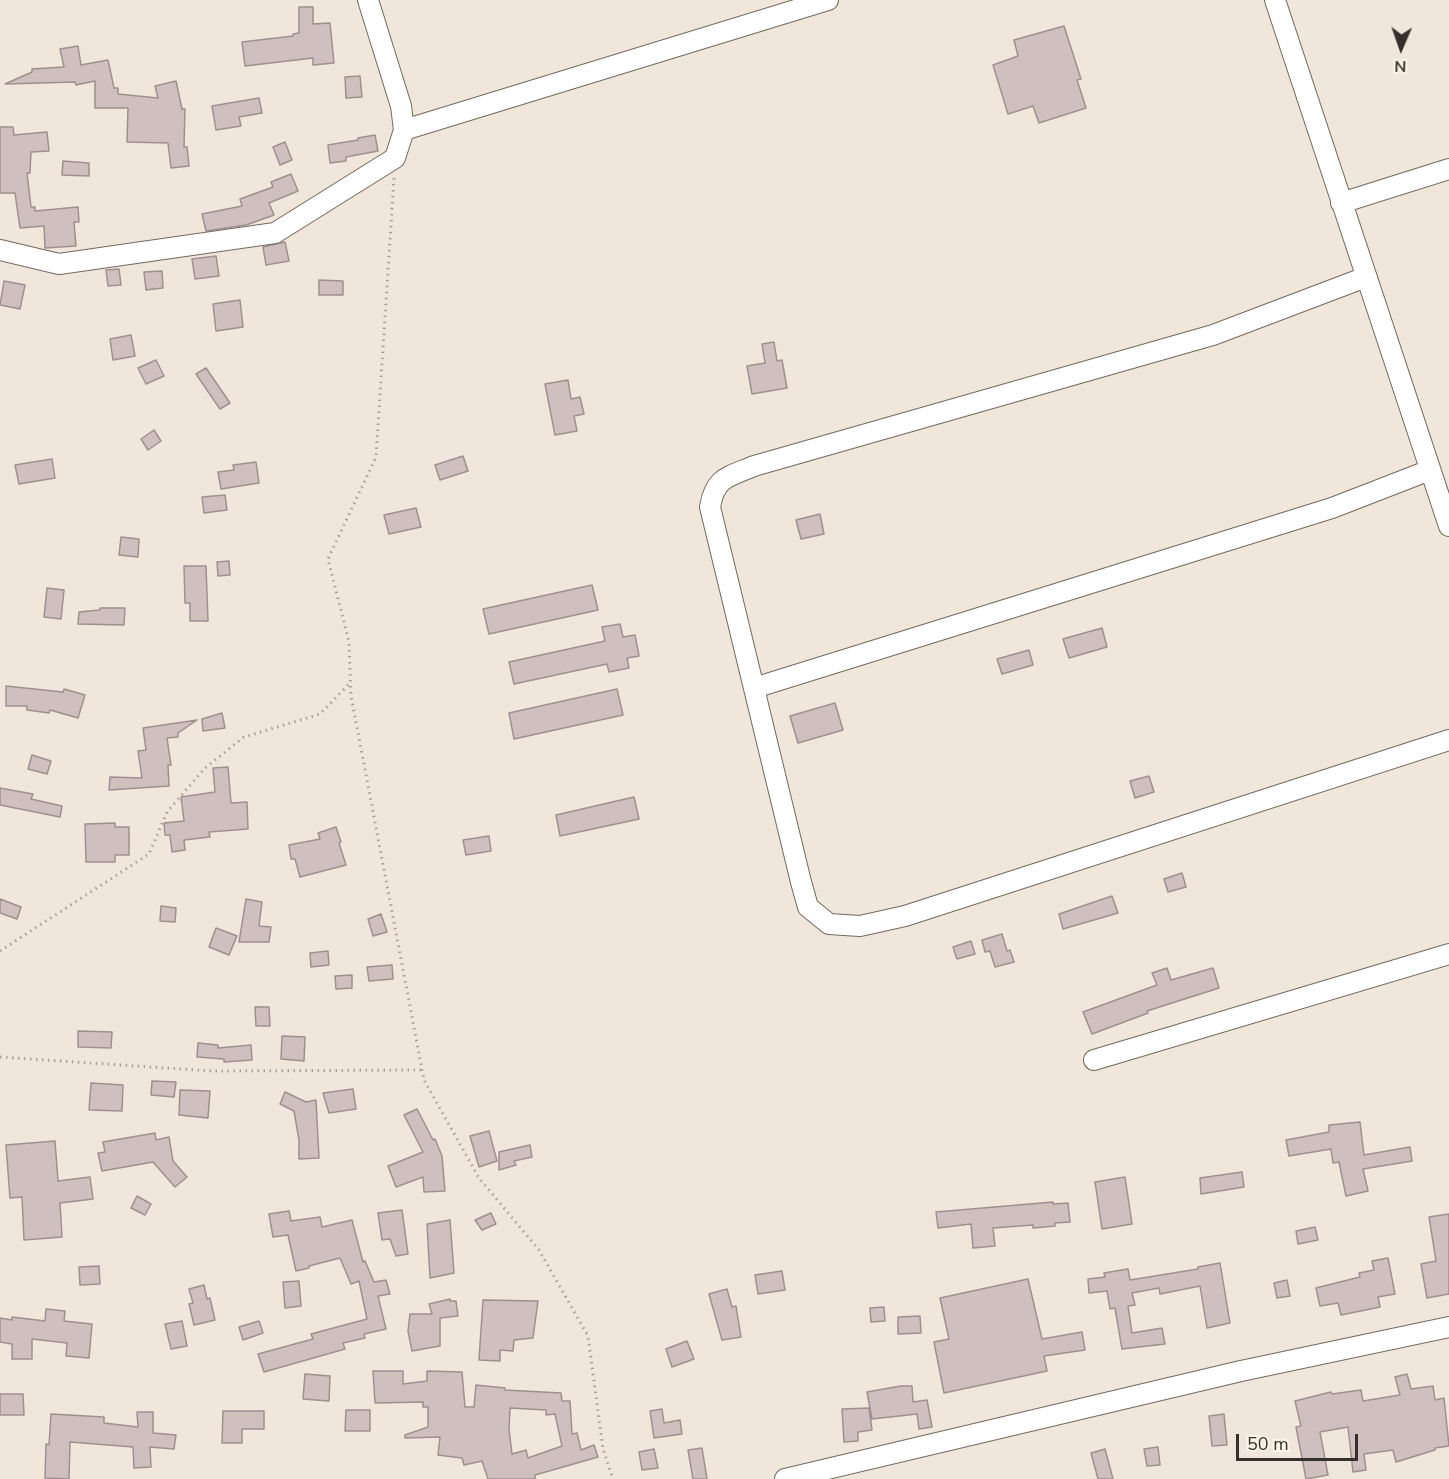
<!DOCTYPE html>
<style>
body{margin:0}
#map{position:relative;width:1449px;height:1479px;overflow:hidden;background:#f0e6db;font-family:"Nunito Sans",sans-serif}
canvas{display:block}
.north{position:absolute;left:1371px;top:18px;width:60px;height:60px;-webkit-text-stroke:4px #fef4e8;paint-order:stroke;rotate:182deg;font-size:16px;font-weight:700;line-height:24px;text-align:center;color:#34302b}
.north::after{content:'';display:block;margin:auto;width:21px;height:27px;background:#34302b;clip-path:polygon(50% 0,100% 100%,50% 72%,0 100%)}
.scale{position:absolute;left:1236px;top:1434px;width:122px;height:27px;box-sizing:border-box;border:3px solid #34302b;border-top:0;padding-left:8px;font-size:18px;line-height:21px;white-space:nowrap;color:#34302b;-webkit-text-stroke:4px #fef4e8;paint-order:stroke}
</style>
<div id="map">
<canvas width="1449" height="1479"></canvas>
<div class="north">N</div>
<div class="scale">50 m</div>
</div>
<script>
const ctx = document.querySelector('canvas').getContext('2d');
ctx.lineJoin = 'round';
function fill(path, color) {
  ctx.fillStyle = color;
  ctx.fill(path, 'evenodd');
}
function trace(path, color, width, dash) {
  ctx.strokeStyle = color;
  ctx.lineWidth = width;
  ctx.lineCap = dash ? 'butt' : 'round';
  ctx.setLineDash(dash || []);
  ctx.stroke(path);
}
const building = new Path2D(`
 M299,7H313V24L330,23L334,63L313,65V58L245,66L242,42L293,36V34L299,33Z
 M1064,26L1081,79L1077,80L1086,108L1039,123L1033,106L1008,114L993,65L1018,56L1014,40Z
 M78,46L81,65L108,60L114,88H118V94L158,98L155,86L176,81L182,109H185L184,147H187L189,166L171,168L168,143L127,142L128,108H95V81L76,85L75,82L5,84L32,72V69L64,67L60,49Z
 M360,76L362,97L346,98L345,77Z
 M259,98L262,113L239,117L241,126L216,130L212,106Z
 M0,127H13L14,135L47,132L49,151L31,152L30,173H27L31,207H35V211L78,207L79,222H74L76,246L45,248L44,226L20,228L15,193H0Z
 M375,135L378,151L346,157V161L330,163L328,145L358,140V138Z
 M285,142L292,160L280,165L273,147Z
 M63,161L89,163V176L62,175Z
 M291,174L298,191L269,203L274,215L246,225L206,231L202,214L242,206L240,199L273,187L271,182Z
 M285,242L289,261L266,265L263,247Z
 M216,256L219,276L195,279L192,259Z
 M119,269L121,285L108,286L106,270Z
 M162,271L163,288L146,290L144,272Z
 M319,280L343,281V295H319Z
 M4,281L25,285L20,309L0,305Z
 M240,300L243,327L216,331L213,304Z
 M131,335L135,356L113,360L110,339Z
 M774,342L777,361L782,360L787,388L752,394L747,366L765,363L762,344Z
 M156,360L164,376L146,384L138,368Z
 M206,368L230,403L220,409L196,374Z
 M568,380L571,399L580,397L584,414L574,416L577,431L555,435L545,384Z
 M154,430L161,441L148,450L141,439Z
 M463,456L468,471L440,480L435,465Z
 M52,459L55,478L19,484L15,465Z
 M256,462L259,483L221,489L218,472L234,470L233,465Z
 M225,495L227,510L204,513L202,497Z
 M416,508L421,527L389,534L384,515Z
 M820,514L824,534L801,539L796,520Z
 M121,537L139,539L138,557L119,555Z
 M229,561L230,575L218,576L217,562Z
 M184,566H206L208,621H190V603H185Z
 M592,585L598,610L489,634L483,609Z
 M47,588L64,590L61,619L44,617Z
 M100,608H125L124,625L78,624L79,612L100,610Z
 M620,624L623,637L635,635L639,656L627,658L629,668L609,672L607,664L514,684L509,662L605,641L602,627Z
 M1102,628L1107,647L1069,658L1063,639Z
 M1029,650L1033,665L1002,674L997,659Z
 M6,686L63,692L64,689L85,695L78,718L50,710L49,713L27,710V706H6Z
 M617,689L623,715L514,739L509,713Z
 M835,703L843,730L798,743L790,716Z
 M222,713L225,728L203,731L202,719Z
 M197,720L178,733V737L167,738L171,765H168L169,786L109,790L110,777L142,778L138,751L146,750L143,728Z
 M32,755L51,761L47,774L28,769Z
 M228,767L231,803L247,802L248,829L209,832L210,837L184,840L185,850L172,852L170,835H165L164,823L184,821L181,797L215,792L213,768Z
 M1149,776L1154,792L1135,798L1130,781Z
 M0,788L33,794L31,799L62,806L60,817L0,805Z
 M634,797L639,819L560,836L556,815Z
 M115,823V827H129V855H115V862H86L85,824Z
 M336,827L341,842L339,843L346,865L300,877L295,859H291L289,845L320,839L318,833Z
 M489,836L491,851L466,855L463,840Z
 M1182,873L1186,887L1168,892L1164,879Z
 M1112,896L1118,913L1063,929L1059,914Z
 M0,899L21,907L17,919L0,913Z
 M246,899L262,902L259,926L271,927L269,942H239Z
 M161,906L176,908L175,922L160,921Z
 M381,914L387,932L373,936L368,919Z
 M216,928L237,936L229,955L209,947Z
 M1002,934L1007,951L1010,950L1014,962L995,967L990,951L985,952L982,940Z
 M971,941L975,954L957,959L953,947Z
 M328,951L329,965L311,967L310,953Z
 M392,965L393,979L369,981L367,967Z
 M1167,968L1171,980L1213,968L1219,988L1147,1011L1148,1013L1092,1034L1083,1012L1157,985L1152,973Z
 M352,975V988L336,989L335,976Z
 M255,1007H269L270,1026H256Z
 M78,1031L112,1032L111,1048L78,1047Z
 M282,1036L305,1037L304,1061L281,1059Z
 M198,1043L218,1045V1048L251,1045L252,1060L224,1062V1059L197,1057Z
 M152,1081L176,1082L174,1097L151,1095Z
 M91,1083L123,1085L122,1111L89,1110Z
 M353,1089L356,1109L329,1113L323,1093Z
 M180,1090L210,1091L208,1118L179,1115Z
 M285,1092L306,1102L316,1100L319,1158L299,1159V1140L294,1111L280,1104Z
 M417,1109L433,1140L435,1139L442,1156L445,1191L424,1192L423,1177L396,1187L388,1166L423,1152L404,1115Z
 M1360,1122L1364,1155L1410,1147L1412,1161L1363,1169L1368,1191L1346,1196L1339,1162L1333,1163L1331,1149L1289,1156L1286,1140L1329,1132V1125Z
 M489,1131L497,1161L479,1167L470,1136Z
 M155,1133L156,1140L169,1137L173,1161L187,1177L175,1187L153,1162L102,1171L98,1153L105,1152L103,1142Z
 M55,1141L58,1181L90,1177L93,1199L60,1203L62,1237L24,1240L22,1197L10,1198L6,1145Z
 M530,1145L532,1157L514,1161L516,1165L499,1170V1152Z
 M1242,1172L1244,1187L1201,1194L1200,1178Z
 M1125,1177L1132,1224L1102,1229L1095,1182Z
 M137,1196L151,1204L145,1215L131,1208Z
 M1053,1202V1204L1068,1203L1070,1222L1055,1223V1226L1033,1228V1225L993,1228L995,1246L973,1248L971,1224L938,1228L936,1212Z
 M402,1210L408,1254L396,1256L390,1239L382,1240L378,1213Z
 M289,1211L291,1221L320,1217L322,1227L352,1220L363,1262L365,1261L374,1282L386,1280L390,1294L378,1296L386,1329L364,1334L365,1338L343,1343L345,1349L264,1372L258,1354L313,1339L311,1334L367,1319L359,1281L351,1284L340,1258L309,1266V1268L296,1271L288,1235L273,1237L269,1214Z
 M491,1213L496,1224L482,1230L475,1220Z
 M1449,1214V1294L1427,1298L1421,1264L1436,1261L1429,1217Z
 M450,1220L454,1273L430,1278L427,1224Z
 M1315,1227L1318,1240L1298,1244L1296,1231Z
 M1388,1258L1395,1294L1378,1297L1380,1307L1341,1315L1338,1303L1320,1306L1316,1288L1360,1277L1359,1273L1374,1270L1372,1261Z
 M1220,1263L1230,1323L1207,1328L1200,1286L1160,1294L1159,1288L1132,1293L1135,1305L1128,1306L1132,1333L1162,1328L1165,1344L1122,1349L1115,1308L1110,1309L1107,1291L1089,1293L1088,1279L1105,1277L1104,1273L1128,1269L1130,1280L1198,1269V1267Z
 M99,1266L100,1284L80,1285L79,1267Z
 M782,1271L785,1290L758,1294L755,1275Z
 M1028,1279L1042,1339L1082,1332L1085,1350L1044,1356L1047,1371L944,1393L934,1342L949,1339L940,1298Z
 M1287,1280L1290,1296L1277,1298L1274,1283Z
 M299,1281L301,1306L285,1308L283,1282Z
 M204,1285L207,1299L210,1298L215,1320L194,1325L189,1304L193,1303L189,1289Z
 M727,1289L732,1307L736,1306L741,1337L722,1340L709,1294Z
 M450,1299V1301H456L458,1316L440,1318V1346L412,1351L408,1331L410,1314H432L429,1304Z
 M483,1300L538,1301L533,1338L514,1340L513,1351L500,1350V1361L479,1360Z
 M884,1307L885,1321L871,1322L870,1308Z
 M46,1309L65,1311L64,1321L92,1324L89,1358L66,1356L67,1343L32,1339V1359H12V1344L0,1342V1318L12,1320V1317L45,1321Z
 M920,1316L921,1333L898,1334V1317Z
 M182,1321L187,1346L171,1349L165,1324Z
 M259,1321L263,1333L243,1340L239,1327Z
 M687,1341L694,1359L672,1367L666,1349Z
 M373,1371H403V1384L427,1381V1371L462,1372L465,1407H474L476,1385L505,1388V1390L561,1393L562,1401H570L572,1434L577,1433L581,1450L594,1445L598,1457L535,1475V1479H488L482,1461L464,1465L462,1458L438,1455L440,1437L405,1438V1435L428,1427V1407H423V1402L375,1403ZM510,1408L546,1410V1415L555,1414L562,1446L528,1458L526,1450L512,1454L509,1429Z
 M305,1374L330,1376L329,1401L303,1399Z
 M1407,1374L1411,1389L1433,1386L1435,1400L1444,1398L1449,1446L1435,1448V1450L1396,1462L1393,1450L1364,1454L1366,1470L1353,1472L1348,1427L1320,1432L1328,1475L1306,1479L1296,1427L1301,1426L1295,1401L1331,1392L1332,1394L1361,1390L1363,1401L1400,1395L1395,1377Z
 M901,1386H912L913,1402L927,1400L932,1427L919,1429L917,1414L872,1419L867,1392Z
 M0,1394H23L24,1415H0Z
 M869,1408L872,1430L858,1432V1441L844,1442L842,1409Z
 M662,1409L664,1423L680,1420L682,1434L654,1438L650,1411Z
 M346,1410H370V1431H345Z
 M223,1411H264V1429H242V1443H222Z
 M137,1412H153V1433L176,1435L174,1449L150,1447L151,1467L134,1468L133,1447L70,1442L69,1479L45,1478L46,1444L49,1445L51,1414L104,1417V1423L138,1427Z
 M1224,1414L1227,1445L1212,1446L1209,1416Z
 M1158,1447L1160,1465L1147,1466L1144,1449Z
 M702,1448L707,1479H693L688,1450Z
 M654,1449L658,1468L642,1470L639,1452Z
 M1105,1449L1113,1479H1098L1091,1453Z`);
fill(building, '#cfbfbe');
trace(building, '#9f908f', 1.5);
const minor = new Path2D(`
 M1275,0L1449,526
 M404,130L828,0
 M1341,203L1449,169
 M0,250L59,264L275,233L395,158L404,130L401,106L368,0
 M1366,277L1213,335L754,466C728,477 715,477 710,507L801,882L808,907L829,924L860,926L905,916L1449,740
 M754,688L1332,508L1430,470
 M1094,1060L1449,954
 M785,1479L1241,1371L1449,1327`);
trace(minor, '#72695f', 22);
trace(new Path2D(`
 M394,178L376,457L328,559L349,642L351,696L424,1080L479,1178L539,1250L588,1336L603,1449L613,1479
 M0,951L149,854L167,812L205,768L244,737L320,714L350,683
 M0,1057L212,1071L422,1070`), '#a8a097', 3, [1.5, 4.5]);
trace(minor, '#fff', 20);
</script>
